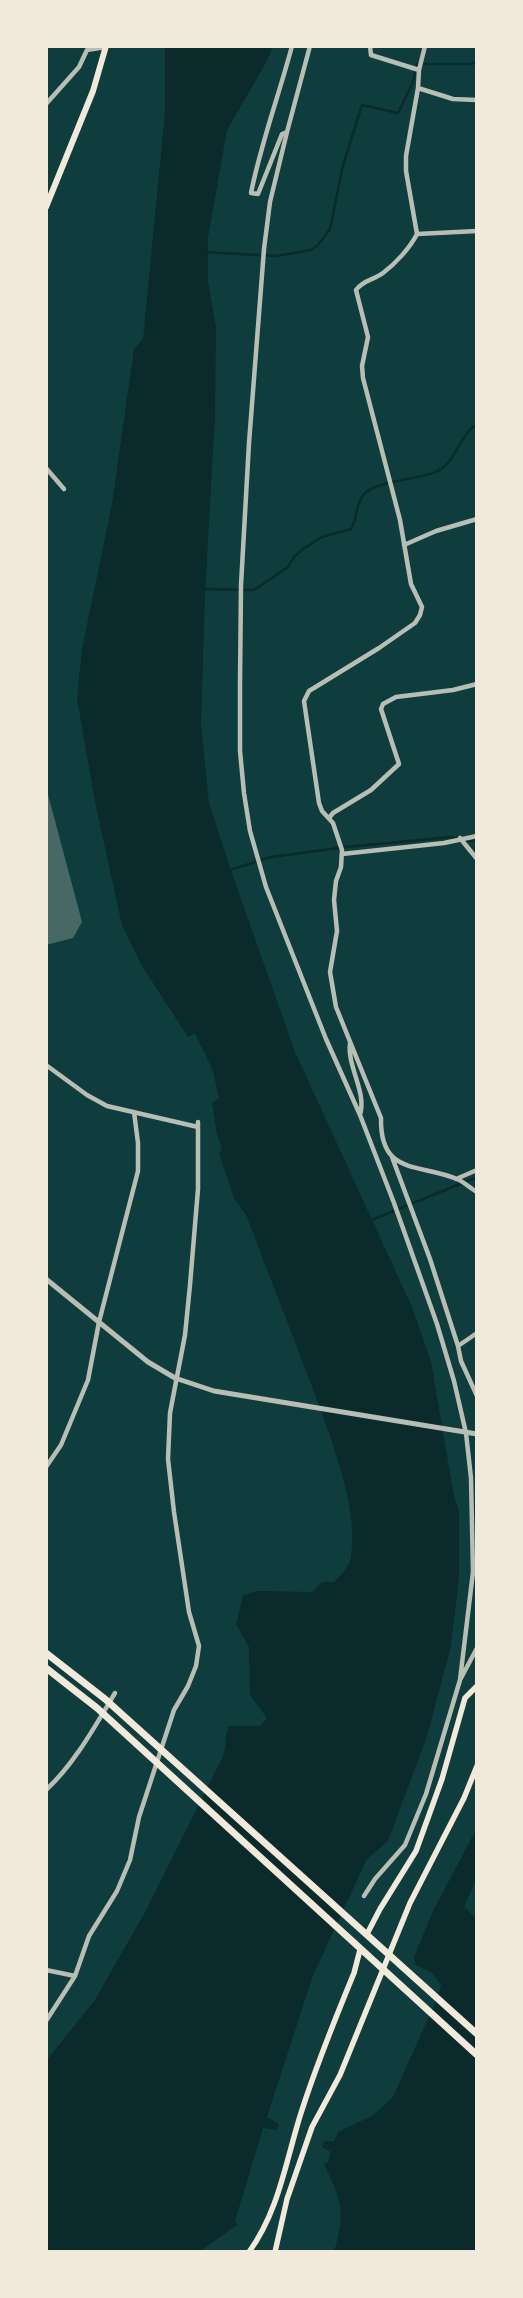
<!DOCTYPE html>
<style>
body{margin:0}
#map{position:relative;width:523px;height:2298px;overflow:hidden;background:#0f3d3e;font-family:Overpass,sans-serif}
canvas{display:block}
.frame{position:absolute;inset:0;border:48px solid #f1e9da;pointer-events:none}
</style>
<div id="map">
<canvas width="523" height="2298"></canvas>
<div class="frame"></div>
</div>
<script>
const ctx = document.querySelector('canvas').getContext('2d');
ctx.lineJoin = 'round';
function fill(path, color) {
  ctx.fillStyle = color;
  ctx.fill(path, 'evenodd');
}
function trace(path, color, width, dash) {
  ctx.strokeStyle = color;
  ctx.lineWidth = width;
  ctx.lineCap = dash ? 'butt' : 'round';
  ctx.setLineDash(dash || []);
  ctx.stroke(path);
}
fill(new Path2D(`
 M165,46H273L267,61L227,130L208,237V282L216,327L215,417L205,595L201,725L209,803L229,865L295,1052L412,1307L431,1362L454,1496L459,1511V1576L451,1646L427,1736L388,1841L367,1859L313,1975L267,2117L279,2124L277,2130L263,2128L235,2221L237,2225L199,2252H46V2061L95,2000L113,1968L143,1916L222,1758C227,1747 224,1737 229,1726H260L267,1718L250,1695L249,1647L236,1624L243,1595L258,1591L312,1592L322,1582H334C341,1575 349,1567 351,1557C359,1504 329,1434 311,1384C290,1328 268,1273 247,1217L234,1198L219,1154L222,1150L217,1134L212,1103L219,1098L213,1071L195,1033L188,1037L142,966L122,925L96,807L77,699L82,649L112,504L134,349L143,339L165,112Z
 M477,1828V1881L475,1882L464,1907L474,1916H477V2252H334C346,2211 342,2202 324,2164L328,2162L331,2152L322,2147L324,2141H334L338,2132L372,2116L393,2097L439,1994L441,1985L432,1973L416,1965L414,1957L433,1911Z`), '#0a2a2b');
trace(new Path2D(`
 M204,252L277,256L311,250L318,245L330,229L343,165L362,105L398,113L413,82L417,64H472L477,61
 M204,589L254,590L288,567L294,557L303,549L322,537L351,529C358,518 355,504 364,494C377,480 420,480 438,471C455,462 459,438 474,426L477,427
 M464,841L477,840
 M230,870L271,857L346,847L451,837L458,839
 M369,1221L477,1177`), '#0a2a2b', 2.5);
fill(new Path2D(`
 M46,787L82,922L73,938L46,945Z`), '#486865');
trace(new Path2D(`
 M292,46C279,95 261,143 251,193L258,194L282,134L287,132L270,202L264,249L249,443L241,585L240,683V751L244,793L250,831L266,887L326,1039L360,1115L394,1203L437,1324L454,1381L466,1433L471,1478L473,1572L460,1680
 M370,46L371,55L419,70
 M425,46L419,70L418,88L406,156V171L417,234C410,248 395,264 383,273C374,280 363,280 356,290L368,337L362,366L363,378L400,520L411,584L422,607L420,615L415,623L379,648L309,691L304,701L319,803L322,811L333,823L342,850L341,867L336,881L334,900L337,931L330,972L336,1007L381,1118C380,1176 419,1163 457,1179C464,1182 470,1188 477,1192
 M418,88L453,99L477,100
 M46,104L79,67L87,50L106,47
 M287,132L310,46
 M417,234L477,231
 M46,468L64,489
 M404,545L436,531L477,519
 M329,818L333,813L371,790L399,764L381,709L383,704L396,697L453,690L477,684
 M460,838L477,859
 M342,854L444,843L477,836
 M350,1043C347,1067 367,1092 360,1115
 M46,1065L87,1095L107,1106L198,1127
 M392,1157L430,1259L458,1346L461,1361L477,1396
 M456,1179L477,1170
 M458,1346L477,1333
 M46,1467L61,1445L88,1380L99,1322L138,1171V1143L134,1112
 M46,1790C75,1763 95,1726 115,1693
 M364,1896L375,1879L405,1845L426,1794L460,1680L477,1648
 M46,1970L75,1976
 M46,2021L75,1976L89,1936L117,1891L130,1860L139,1817L174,1710L188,1686L196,1666L199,1646L189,1612L174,1512L168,1459L170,1413L185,1335L190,1285L198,1189V1122`), '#b8beb3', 4.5);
trace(new Path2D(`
 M46,1279L148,1362L175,1378L214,1391L477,1434`), '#b8beb3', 5);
trace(new Path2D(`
 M367,1934L380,1909L416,1851L442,1779L465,1698L477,1686
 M249,2252C279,2211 286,2160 301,2113C316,2066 335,2019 354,1973L360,1950
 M275,2252L287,2199L312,2127L340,2075L410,1903L464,1798L477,1766`), '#f1e9da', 5.5);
trace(new Path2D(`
 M46,207L93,91L106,46`), '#f1e9da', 6);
trace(new Path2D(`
 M46,1653L105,1699L477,2034
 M46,1668L97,1708L477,2055`), '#f1e9da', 7);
</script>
